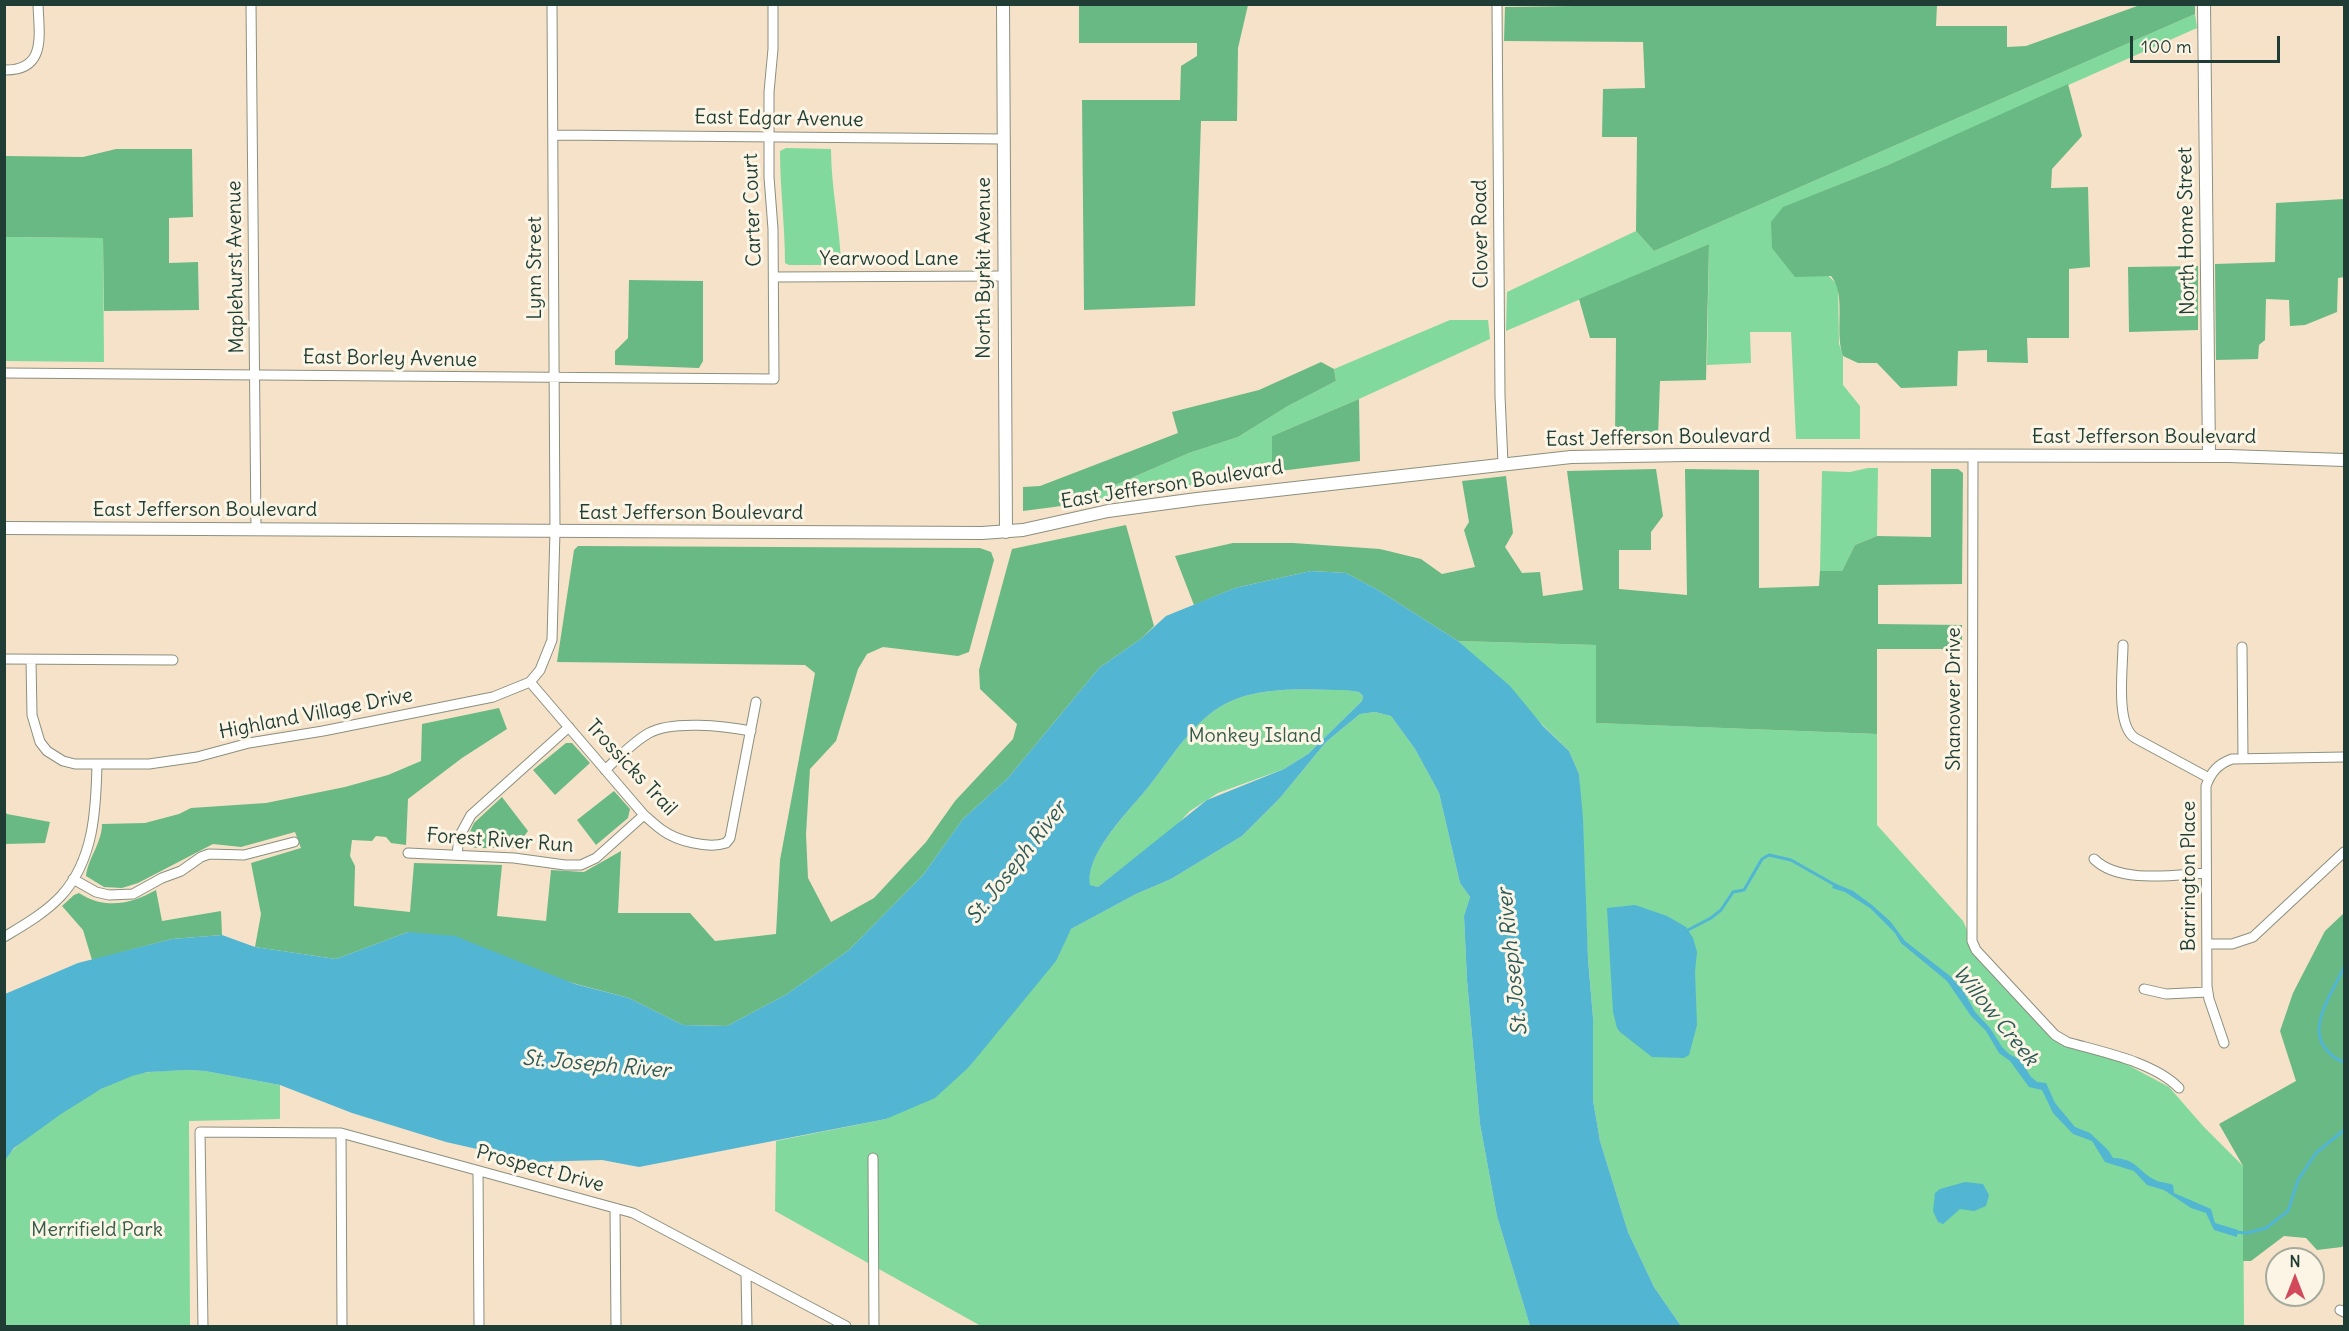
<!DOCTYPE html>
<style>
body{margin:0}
#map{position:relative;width:2349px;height:1331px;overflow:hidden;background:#f6e2c8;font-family:Delius,sans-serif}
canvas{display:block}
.frame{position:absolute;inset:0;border:6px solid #1f3d34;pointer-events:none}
.north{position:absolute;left:2265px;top:1247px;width:60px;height:60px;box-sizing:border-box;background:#fcf5e5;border:2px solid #a4ab9e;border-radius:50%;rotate:0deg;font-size:16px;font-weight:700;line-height:24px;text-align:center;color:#1f3d34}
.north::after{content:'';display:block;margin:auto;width:21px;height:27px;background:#d1495b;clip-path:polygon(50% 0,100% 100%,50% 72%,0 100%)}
.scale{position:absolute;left:2130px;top:36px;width:150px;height:27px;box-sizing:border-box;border:3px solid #1f3d34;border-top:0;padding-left:8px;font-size:18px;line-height:21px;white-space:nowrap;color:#1f3d34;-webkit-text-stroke:4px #fcf5e5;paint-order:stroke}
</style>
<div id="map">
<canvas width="2349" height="1331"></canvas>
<div class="frame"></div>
<div class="north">N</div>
<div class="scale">100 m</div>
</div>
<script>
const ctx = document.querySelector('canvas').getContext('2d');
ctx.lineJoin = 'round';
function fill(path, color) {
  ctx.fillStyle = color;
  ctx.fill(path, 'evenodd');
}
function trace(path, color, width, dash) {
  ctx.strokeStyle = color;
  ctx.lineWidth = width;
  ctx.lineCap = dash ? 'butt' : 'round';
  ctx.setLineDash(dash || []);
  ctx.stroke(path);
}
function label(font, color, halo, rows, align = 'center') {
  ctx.font = font + ' Delius,sans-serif';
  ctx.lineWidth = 6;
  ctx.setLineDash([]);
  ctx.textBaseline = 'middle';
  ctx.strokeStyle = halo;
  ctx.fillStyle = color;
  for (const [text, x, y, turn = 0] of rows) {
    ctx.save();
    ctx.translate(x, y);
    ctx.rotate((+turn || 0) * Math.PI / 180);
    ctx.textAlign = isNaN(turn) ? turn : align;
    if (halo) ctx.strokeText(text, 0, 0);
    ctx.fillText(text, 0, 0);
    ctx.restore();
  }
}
fill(new Path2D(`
 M2195,14L2197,28L1888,165L1784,207L1772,222L1838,285L1839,344L1843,356V385L1860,406V439H1796L1791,332H1750L1751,363L1707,365L1709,244L1506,331L1507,292L1636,231L1654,251Z
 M786,148L831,149C831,188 840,226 841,265H789L785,263C785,225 780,189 780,151Z
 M5,237L103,238L104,362L5,361Z
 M1450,320H1488L1490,339L1359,399L1272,436V472L1069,505L1189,453L1238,437L1288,406L1336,381L1334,369Z
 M1868,468H1878L1877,536L1855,545L1842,571H1820L1822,471L1850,472Z
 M1458,641L1596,645L1597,723L1877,734V825L1963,921L1976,950L2049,1031L2109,1055L2169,1087L2203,1126L2243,1166L2244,1326H1681L1654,1287L1628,1232L1600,1141L1593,1100V1018L1588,959L1579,774L1569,751Z
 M1346,690L1359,692L1363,696L1362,701L1308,754L1284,769L1218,793L1190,811L1176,826L1098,887L1089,885C1086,852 1131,809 1150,785C1174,754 1198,713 1236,699C1270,686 1310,690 1346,690Z
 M1375,712L1391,716L1415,749L1439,793L1460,883L1470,897L1464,916L1467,980L1480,1124L1497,1216L1530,1326H981L775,1211L776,1141L886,1119L969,1067L1071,929L1136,894L1171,879L1242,836L1280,798L1326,742L1360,714Z
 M187,1070L205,1071L280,1085V1119L189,1121L190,1326H5L4,1160C27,1131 95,1088 131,1076C149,1070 168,1071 187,1070Z`), '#81d99d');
fill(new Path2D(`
 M1709,4L1937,5L1936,26H2007V47L2026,46L2140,5H2195V14L1654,251L1636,231L1637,137H1602L1603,89L1645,88L1643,42L1504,41L1505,7Z
 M1079,5H1248L1238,48L1237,121H1201L1195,306L1084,310L1082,100H1180L1181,66L1197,56V43H1079Z
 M2068,84L2082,136L2052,169L2051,188L2088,187L2090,267L2069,269V338H2027L2028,363L1987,362V350L1958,351L1957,386L1901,388L1877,363H1858L1843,356C1834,331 1847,295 1831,276L1795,277L1772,248L1771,222L1783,207L1888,165Z
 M116,149H192L193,217L169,218V263L198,262L199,310L104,311L103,238L5,237V156L83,157Z
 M2344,199V277L2338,278L2337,312L2305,325L2290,326L2289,300L2266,299L2265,340L2259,345L2258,359L2216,360L2215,264L2275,262L2276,203Z
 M1709,244L1706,380L1660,381L1658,437L1615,438L1616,338H1590L1579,299Z
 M2198,266V330L2129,332L2128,267Z
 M629,280L703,281V361L699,368L615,365V351L628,338Z
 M1321,362L1334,369L1336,381L1288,406L1238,437L1189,453L1069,505L1023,511V487L1040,486L1178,433L1172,412L1259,390Z
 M1359,399L1360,461L1272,472V436Z
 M1656,469L1663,516L1651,532V550H1619V589L1687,595L1685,469L1759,470V588L1819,586L1820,571H1842L1855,545L1877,536L1931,537V469H1958L1963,473L1962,584L1878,585V624L1962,625V649H1877V734L1596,723V645L1458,641L1378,590L1346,573L1311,571L1235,588L1194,605L1175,556L1233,543H1293L1380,549L1421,559L1442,574L1475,567L1464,530L1469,522L1462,481L1506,476L1513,533L1505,547L1522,573L1540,572L1543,596L1583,590L1567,471Z
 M1126,525L1154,626L1142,638L1099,668L1008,778L963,819L923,875L849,950L787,994L727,1026L683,1025L629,998L576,984L408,932L336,959L255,947L261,914L251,863L301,848L295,832L241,847L213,844L138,883L122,888L104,887L86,876C88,858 102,843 102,824L145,823L179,814L191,808L266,803L345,787L388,775L421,761L422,724L499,708L507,729L462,758L408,799L406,845L391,843L386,837L376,836L372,841L352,840L350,856L355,866L354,906L410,912L414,863L502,865L497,916L546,921L551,870L584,872L621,851L618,913H690L715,941L776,934L780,860L815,673L805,665L557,662L574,550L578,546L980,548L991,552L994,560L969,652L958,656L883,647L867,654L858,669L836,741L810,769L806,834L808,878L831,922L874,898L926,842L955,801L1013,739L1017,724L980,689L979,670L1012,549Z
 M566,743H572L590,763L555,795L533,770Z
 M614,791L630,809L628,818L596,845L577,820Z
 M502,797L528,831L515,848H476L470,846L467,838L474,823Z
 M4,810L7,814L50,822L45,843L5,844Z
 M156,890L162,921L221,911L222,935L172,939L92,960L83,930L62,906L74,895L79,893C105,910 131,904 156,890Z
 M2344,913V1244L2342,1247L2317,1250L2306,1238L2284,1236L2251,1261H2243V1166L2219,1124L2296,1081L2280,1031L2293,993L2325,931Z`), '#68b984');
fill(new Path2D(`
 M1311,571L1346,573L1378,590L1458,641L1510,686L1543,726L1569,751L1579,774L1583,819L1588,959L1593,1018V1100L1600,1141L1628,1232L1654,1287L1681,1326H1530L1497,1216L1480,1124L1467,980L1464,916L1470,897L1460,883L1439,793L1415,749L1391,716L1375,712L1360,714L1326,742L1280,798L1242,836L1171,879L1136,894L1071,929L1056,961L969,1067L935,1098L886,1119L639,1167L602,1160L534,1162L446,1142L352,1113L280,1085L205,1071L187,1070L148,1072L132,1076L101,1089L61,1114L14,1148L5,1160V994L78,963L172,939L222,935L255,947L336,959L408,932L455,936L575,984L629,998L683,1025L727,1026L787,994L849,950L923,875L963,819L1008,778L1099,668L1142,638L1166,616L1235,588ZM1345,690L1359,692L1363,696L1362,701L1308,754L1284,769L1207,800L1098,887L1090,885C1085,853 1131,809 1150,785C1174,754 1198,713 1236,699C1270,686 1310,690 1345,690Z
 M1834,883L1853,891L1872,905L1890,921L1905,941L1950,976L1964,992L1975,1012L1990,1028L2002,1047L2009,1054L2020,1060L2031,1077L2037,1082L2046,1083L2055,1103L2075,1127L2090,1133L2108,1150L2113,1158C2138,1159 2137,1171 2155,1180C2161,1183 2167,1182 2173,1185L2174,1193L2211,1209L2215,1223L2238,1230L2237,1237L2214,1230L2206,1213L2191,1208L2164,1190L2147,1185L2134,1171L2105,1162L2092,1141L2073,1134L2053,1113L2042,1090L2029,1087L2010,1061L1999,1053L1986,1031L1971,1016L1947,981L1901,943L1895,933L1870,908L1845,892L1832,888Z
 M1635,905L1667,916L1686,927L1693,938L1697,952L1695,972L1697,1025L1689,1055L1684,1058L1652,1057L1620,1032L1617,1028L1613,1012L1607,908Z
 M1965,1182L1983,1184L1989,1195L1986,1206L1974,1211L1960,1209L1943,1224L1938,1222L1933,1211L1935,1193L1940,1189Z`), '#52b5d1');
trace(new Path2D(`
 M1688,930L1711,918L1721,910L1733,892L1744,890L1762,859L1769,855L1791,860L1835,885
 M2344,967C2335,989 2306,1026 2326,1049C2332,1056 2335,1059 2344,1062
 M2236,1232L2247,1233L2266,1228L2288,1211L2298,1180L2316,1153L2344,1130`), '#52b5d1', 3);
const minor = new Path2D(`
 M251,4L256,529
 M1497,4L1500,396L1503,463
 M4,70C47,71 39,35 38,4
 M553,135L1003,139
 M774,277L1004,276
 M4,373L774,379L773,229L769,177V92L773,49V4
 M1973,456L1972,941L1976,950L2055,1035L2067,1042C2102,1052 2154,1062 2179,1088
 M2123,645C2123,668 2115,725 2135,738L2209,778
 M2242,647L2243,758
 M4,659L173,660
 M31,660L32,715L40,742L47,751L63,761L75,764H149L197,757L249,743L323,731L493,697L530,682L540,670L552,640L555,531L552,4
 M530,682L644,815C650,820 656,826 662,830C677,841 708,849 726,843L730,838L756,702
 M605,770C619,757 633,742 649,733C673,720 724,726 751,731
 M408,853L514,858L565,865H581L596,858L644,815
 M457,855L459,837L471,815L569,727
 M2094,859C2119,884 2173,875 2206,873
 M73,879L96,892L109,895L133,894L162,878L181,871L201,857L209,854L244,855L294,842
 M4,937C24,925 45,913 61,896C94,860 96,810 97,764
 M2207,944H2232L2253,937L2344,852
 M2144,989L2166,994L2207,992
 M2224,1043L2209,999L2207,986L2206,786C2211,772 2218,764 2232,759L2344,757
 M341,1133L342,1326
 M873,1158L874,1326
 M478,1171L479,1326
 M615,1208L616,1326
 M746,1274L747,1326
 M2340,1310L2344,1312
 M203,1326L200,1132L341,1133L633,1213L846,1326`);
const tertiary = new Path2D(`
 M1003,4L1006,532
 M2204,4L2209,456
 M4,528L982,533L1023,530L1108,511L1197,499L1571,457L1687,455L2229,456L2344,460`);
trace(minor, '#8a907e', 11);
trace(tertiary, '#8a907e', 14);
trace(minor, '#fff', 9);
trace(tertiary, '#fff', 12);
label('20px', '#1f3d34', '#fcf5e5', [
 ["East Edgar Avenue",779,119,1],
 ["Carter Court",753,210,-92],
 ["North Home Street",2187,231,-91],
 ["Clover Road",1481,234,-91],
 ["Yearwood Lane",889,259],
 ["Maplehurst Avenue",236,267,-91],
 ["Lynn Street",535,268,-90],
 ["North Byrkit Avenue",984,268,-90],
 ["East Borley Avenue",390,359,1],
 ["East Jefferson Boulevard",2144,437],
 ["East Jefferson Boulevard",1658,438,-1],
 ["East Jefferson Boulevard",1172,485,-9],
 ["East Jefferson Boulevard",205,510],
 ["East Jefferson Boulevard",691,513],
 ["Shanower Drive",1954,699,-90],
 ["Highland Village Drive",316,714,-11],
 ["Trossicks Trail",631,768,47],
 ["Forest River Run",500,841,4],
 ["Barrington Place",2189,876,-90],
 ["Prospect Drive",540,1169,15]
]);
label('20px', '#335c49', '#fcf5e5', [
 ["Monkey Island",1255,736],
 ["Merrifield Park",97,1230]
]);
label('italic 21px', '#2c5b5b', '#fcf5e5', [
 ["St. Joseph River",1017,863,-52],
 ["St. Joseph River",1513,962,-96],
 ["Willow Creek",1995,1016,51],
 ["St. Joseph River",596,1065,5]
]);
</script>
